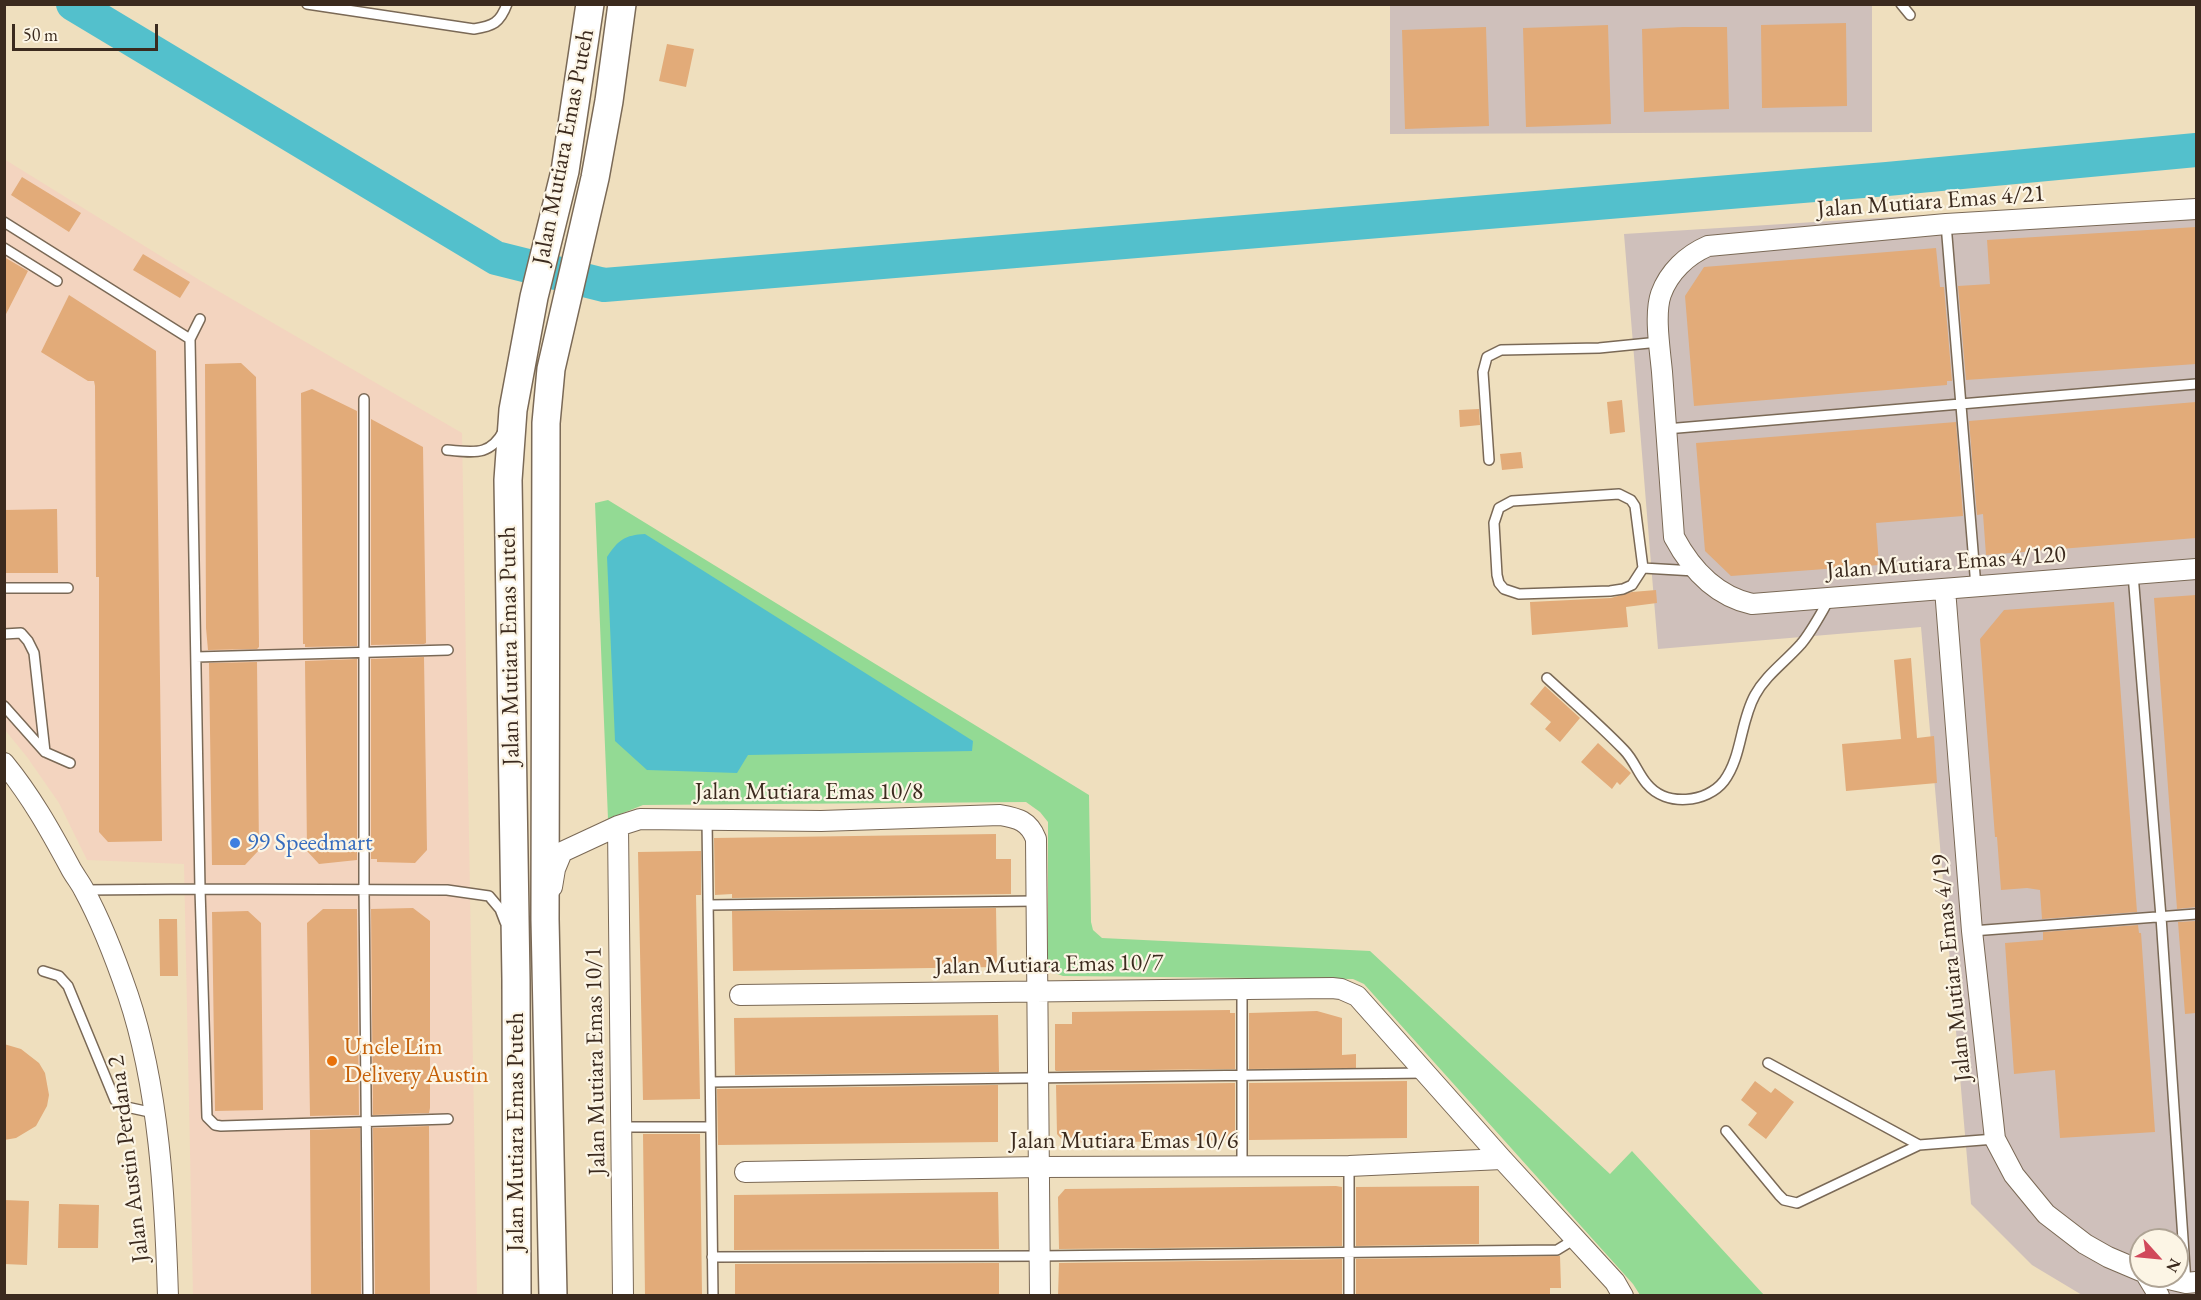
<!DOCTYPE html>
<style>
body{margin:0}
#map{position:relative;width:2201px;height:1300px;overflow:hidden;background:#efdfbe;font-family:"EB Garamond",serif}
canvas{display:block}
.frame{position:absolute;inset:0;border:6px solid #3b2a1e;pointer-events:none}
.north{position:absolute;left:2129px;top:1228px;width:60px;height:60px;box-sizing:border-box;background:#fcf5e5;border:2px solid #afa495;border-radius:50%;rotate:117deg;font-size:16px;font-weight:700;line-height:24px;text-align:center;color:#3b2a1e}
.north::after{content:'';display:block;margin:auto;width:21px;height:27px;background:#d1495b;clip-path:polygon(50% 0,100% 100%,50% 72%,0 100%)}
.scale{position:absolute;left:12px;top:24px;width:146px;height:27px;box-sizing:border-box;border:3px solid #3b2a1e;border-top:0;padding-left:8px;font-size:18px;line-height:21px;white-space:nowrap;color:#3b2a1e;-webkit-text-stroke:4px #fcf5e5;paint-order:stroke}
</style>
<div id="map">
<canvas width="2201" height="1300"></canvas>
<div class="frame"></div>
<div class="north">N</div>
<div class="scale">50 m</div>
</div>
<script>
const ctx = document.querySelector('canvas').getContext('2d');
ctx.lineJoin = 'round';
function fill(path, color) {
  ctx.fillStyle = color;
  ctx.fill(path, 'evenodd');
}
function trace(path, color, width, dash) {
  ctx.strokeStyle = color;
  ctx.lineWidth = width;
  ctx.lineCap = dash ? 'butt' : 'round';
  ctx.setLineDash(dash || []);
  ctx.stroke(path);
}
function label(font, color, halo, rows, align = 'center') {
  ctx.font = font + ' "EB Garamond",serif';
  ctx.lineWidth = 4.5;
  ctx.setLineDash([]);
  ctx.textBaseline = 'middle';
  ctx.strokeStyle = halo;
  ctx.fillStyle = color;
  for (const [text, x, y, turn = 0] of rows) {
    ctx.save();
    ctx.translate(x, y);
    ctx.rotate((+turn || 0) * Math.PI / 180);
    ctx.textAlign = isNaN(turn) ? turn : align;
    if (halo) ctx.strokeText(text, 0, 0);
    ctx.fillText(text, 0, 0);
    ctx.restore();
  }
}
fill(new Path2D(`
 M4,159L201,281L462,433L477,1295H193L184,864L87,860L59,803L27,757L5,730Z`), '#f3d4bf');
fill(new Path2D(`
 M1390,5H1872V132L1390,134Z
 M2196,198V1295H2082L2032,1265L1971,1204L1921,627L1658,649L1624,234ZM2141,1240H2177V1276H2141Z`), '#cfc0bb');
fill(new Path2D(`
 M608,500L1089,795L1091,922L1093,930L1102,938L1370,951L1610,1174L1632,1151L1764,1295H1640L1633,1284L1364,984L1353,979L1063,976L1052,972L1048,966V822L1040,812L1026,802L643,805L608,819L595,503Z`), '#93da94');
fill(new Path2D(`
 M645,534L973,741L972,751L748,755L737,773L647,770L615,741L607,557C618,540 625,535 645,534Z`), '#53c0cc');
trace(new Path2D(`
 M73,4L496,258L604,285L1887,179L2196,150`), '#53c0cc', 34);
fill(new Path2D(`
 M1846,23L1847,106L1762,108L1761,25Z
 M1608,25L1611,124L1526,127L1523,28Z
 M1486,27L1489,126L1405,129L1402,30Z
 M1683,27H1727L1729,109L1644,112L1642,29Z
 M667,44L694,49L686,87L659,81Z
 M22,177L81,213L69,232L11,195Z
 M2196,227V364L1966,380L1958,286L1990,284L1987,240Z
 M1936,248L1940,287H1944L1952,381H1947V385L1694,406L1685,296L1704,267Z
 M143,254L190,282L180,298L133,270Z
 M4,257L28,271L4,318Z
 M69,295L156,351L162,841L108,842L99,832V577H96L95,386L94,381H88L41,352Z
 M241,363L256,377L259,647L257,649L208,650L206,628L205,364Z
 M312,389L357,411V646L305,647V644H303L301,393Z
 M1622,400L1625,432L1610,434L1607,402Z
 M2196,402V538L1986,555L1983,514L1977,515L1969,421Z
 M1479,409L1480,425L1460,427L1459,410Z
 M371,419L423,447L426,643L424,644L371,645Z
 M1956,422L1963,516L1876,523L1879,565L1731,576L1705,551L1696,443Z
 M1521,452L1523,468L1502,470L1500,454Z
 M57,509L58,573H4V510Z
 M1656,590L1657,603L1626,607L1628,627L1532,635L1530,602L1611,598L1632,592Z
 M2196,595V907L2177,909L2154,598Z
 M2114,602L2137,912L2042,919L2040,890L2027,888L2001,890L1997,837H1995L1980,639L2004,610Z
 M424,657L427,850L415,863L377,862V859H371V659Z
 M1911,658L1917,738L1934,736L1937,783L1846,791L1842,744L1901,739L1894,660Z
 M357,659V860L319,864L307,851L305,661Z
 M257,662L259,850L245,865H212L209,663Z
 M1545,686L1580,718L1560,742L1545,729L1551,722L1530,704Z
 M1598,743L1631,773L1620,785L1617,782L1612,789L1581,762Z
 M996,834V859H1011V894L732,898V894L715,895L714,838Z
 M701,851V895H696L700,1099L643,1100L638,852Z
 M413,908L430,921V1108L429,1113L373,1115L371,909Z
 M996,908L997,967L733,971L732,911Z
 M323,909H357L359,1115L310,1116L307,923Z
 M248,911L261,923L263,1110L215,1111L212,912Z
 M159,919H177L178,976H160Z
 M2196,921V1013L2185,1014L2178,922Z
 M2138,925L2139,933H2141L2155,1132L2060,1138L2055,1070L2014,1074L2005,943L2043,940V932Z
 M1230,1010V1013H1235V1069L1056,1071L1055,1070V1024H1072V1012Z
 M1317,1011L1342,1018V1055L1356,1054V1068L1249,1069V1013Z
 M998,1015L999,1072L735,1075L734,1018Z
 M4,1044L21,1049L39,1063L45,1073L49,1095L47,1106L36,1126L16,1138L4,1140Z
 M1407,1081V1138L1249,1140V1083Z
 M1755,1081L1771,1093L1775,1088L1794,1102L1766,1139L1748,1125L1757,1113L1741,1100Z
 M1235,1083V1140L1065,1143L1057,1134L1056,1085Z
 M998,1085V1142L718,1145L717,1089Z
 M429,1126L430,1296H375L373,1128Z
 M360,1128L361,1296H311L310,1130Z
 M643,1134H700L702,1296H645Z
 M1336,1186L1342,1187V1246L1059,1249L1058,1197L1065,1189Z
 M1479,1186V1244L1356,1246V1187Z
 M998,1192L999,1249L734,1250V1195Z
 M4,1200L29,1201L27,1265L4,1264Z
 M59,1204L99,1205L98,1248H58Z
 M1560,1256L1561,1288H1550V1296H1356V1259Z
 M1342,1259V1296H1058L1059,1263Z
 M999,1263V1296H735V1264Z`), '#e2ab79');
const lane = new Path2D(`
 M307,4L474,29C493,26 500,23 507,4
 M1901,4L1910,15
 M4,222L190,339
 M1946,224L1976,587
 M4,248L57,281
 M200,319L190,339L200,889L207,1117L215,1125L221,1126L448,1119
 M364,399V890L368,1296
 M1666,429L2196,384
 M447,450C473,452 490,457 504,430
 M1489,460L1483,372L1487,357L1501,350L1599,348L1659,342
 M1619,494L1631,500L1635,506L1643,568L1632,585L1623,589L1610,591L1519,594L1504,589L1499,583L1497,575L1494,523L1499,508L1512,501Z
 M1643,568L1695,571
 M2133,574L2161,917L2186,1283
 M4,588H68
 M4,634L21,633L28,641L34,653L45,752
 M196,657L448,650
 M1547,678C1573,702 1600,725 1624,750C1634,760 1638,774 1647,784C1666,807 1707,803 1724,781C1742,757 1740,722 1755,695C1766,675 1785,662 1801,644C1812,631 1821,613 1830,598
 M4,706L45,752L70,763
 M707,819L713,1296
 M85,890L200,889L447,890L489,896L500,909L505,922
 M709,905L1036,901
 M1972,931L2196,914
 M43,971L59,976L68,986L115,1100L122,1106L154,1113
 M1242,989V1166
 M1768,1063L1919,1145L1995,1139
 M711,1082C948,1078 1186,1078 1424,1073
 M623,1127H710
 M1726,1131L1779,1195L1784,1200L1797,1203L1919,1145
 M1349,1166V1296
 M712,1257L1039,1256L1557,1250L1575,1239`);
const street = new Path2D(`
 M2196,209L1946,224L1708,246C1687,255 1669,272 1661,294C1654,314 1660,350 1662,372C1666,427 1670,482 1674,537C1691,569 1716,596 1752,604L2196,569
 M1945,589L1972,931L1995,1139L2014,1175L2046,1214L2085,1244L2108,1257L2141,1271
 M4,763C31,796 50,830 70,867C74,875 80,882 84,890C102,923 116,960 128,995C159,1087 165,1198 168,1296
 M618,826L623,1296
 M552,887L555,869L562,852L618,826L640,819L821,821L1000,815C1018,818 1029,821 1036,839L1040,1296
 M740,995L1332,988L1341,989L1357,996L1502,1159L1615,1282L1623,1296
 M745,1172L1040,1167L1349,1166L1502,1159
 M2147,1276L2159,1296
 M2156,1276L2186,1283L2196,1282`);
const secondary = new Path2D(`
 M517,1296L516,980L508,480L513,410L534,297L565,171L590,4
 M553,1296L545,919L546,423L551,369L595,178L609,101L622,4`);
trace(lane, '#7a6956', 12);
trace(street, '#7a6956', 22);
trace(secondary, '#7a6956', 30);
trace(lane, '#fff', 9);
trace(street, '#fff', 20);
trace(secondary, '#fff', 27);
for (const [x, y, r, color] of [
 [235,843,6,"#3f7fe0"],
 [332,1061,6,"#e8710a"]
]) {
  const dot = new Path2D();
  dot.arc(x, y, r, 0, 2 * Math.PI);
  ctx.fillStyle = color;
  ctx.fill(dot);
  trace(dot, '#fcf5e5', 2);
}
label('24px', '#3b2a1e', '#fcf5e5', [
 ["Jalan Mutiara Emas Puteh",564,147,-79],
 ["Jalan Mutiara Emas 4/21",1931,202,-4],
 ["Jalan Mutiara Emas 4/120",1946,563,-4],
 ["Jalan Mutiara Emas Puteh",510,646,-91],
 ["Jalan Mutiara Emas 10/8",809,792],
 ["Jalan Mutiara Emas 10/7",1049,965,-1],
 ["Jalan Mutiara Emas 4/19",1952,968,-96],
 ["Jalan Mutiara Emas 10/1",596,1061,-91],
 ["Jalan Mutiara Emas Puteh",516,1132,-90],
 ["Jalan Mutiara Emas 10/6",1124,1141],
 ["Jalan Austin Perdana 2",129,1159,-97]
]);
label('24px', '#366cbe', '#fcf5e5', [
 ["99 Speedmart",247,843]
], 'left');
label('24px', '#c56008', '#fcf5e5', [
 ["Uncle Lim",344,1047],
 ["Delivery Austin",344,1075]
], 'left');
</script>
